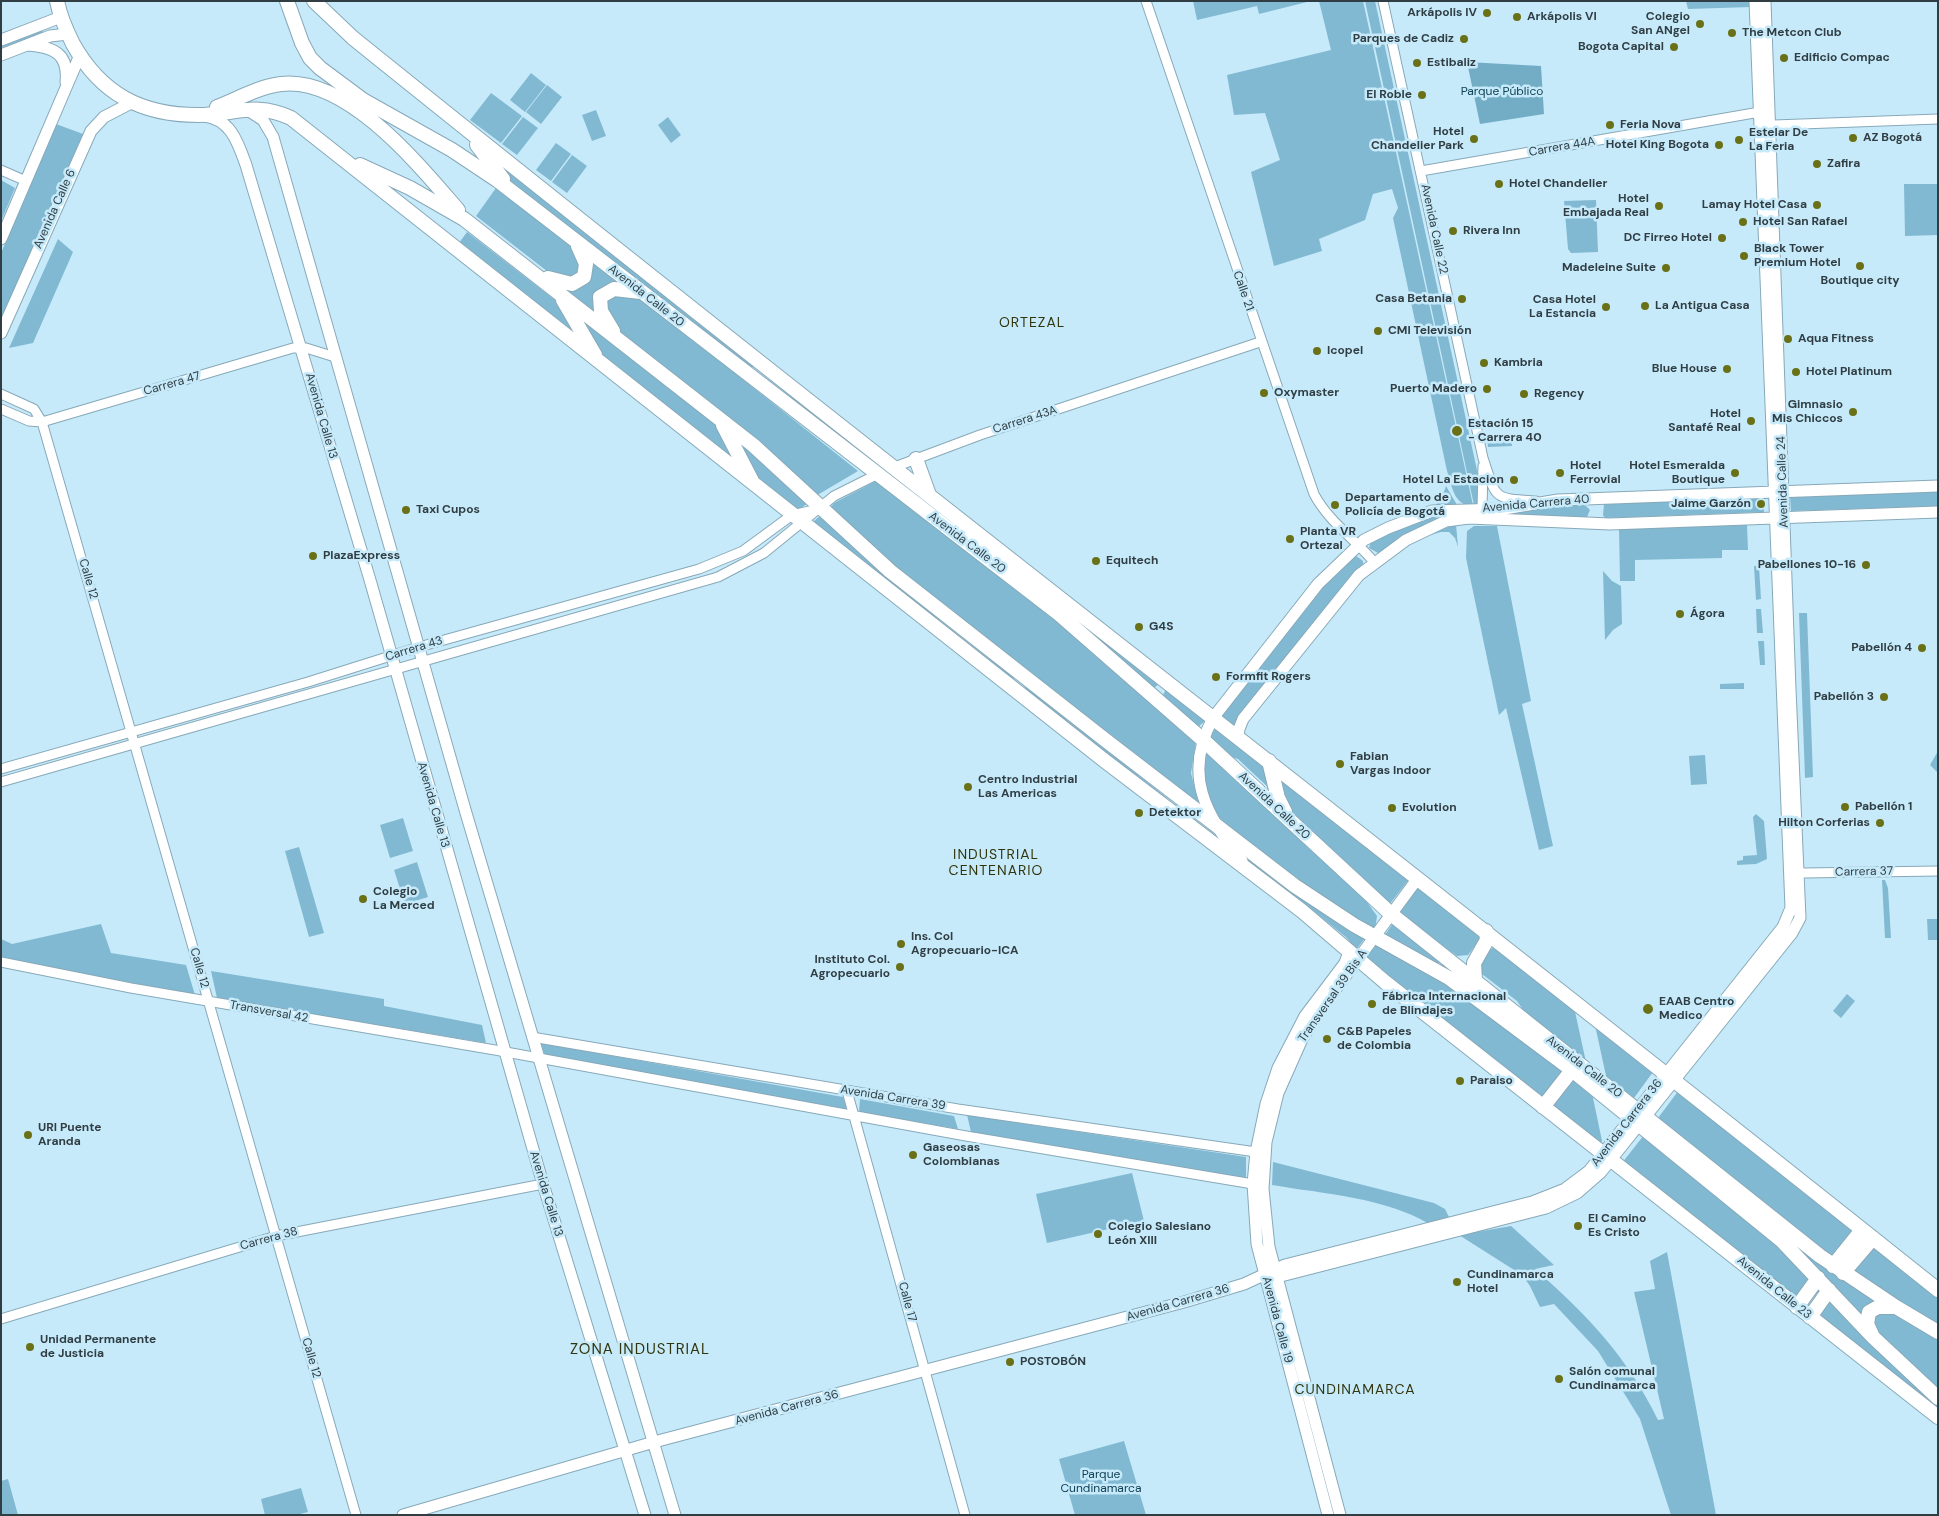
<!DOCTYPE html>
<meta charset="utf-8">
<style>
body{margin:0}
#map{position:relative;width:1939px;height:1516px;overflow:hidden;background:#c6eafa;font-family:"DM Sans",sans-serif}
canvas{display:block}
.frame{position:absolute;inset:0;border:2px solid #303e44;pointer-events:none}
</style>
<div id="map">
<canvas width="1939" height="1516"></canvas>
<div class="frame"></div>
</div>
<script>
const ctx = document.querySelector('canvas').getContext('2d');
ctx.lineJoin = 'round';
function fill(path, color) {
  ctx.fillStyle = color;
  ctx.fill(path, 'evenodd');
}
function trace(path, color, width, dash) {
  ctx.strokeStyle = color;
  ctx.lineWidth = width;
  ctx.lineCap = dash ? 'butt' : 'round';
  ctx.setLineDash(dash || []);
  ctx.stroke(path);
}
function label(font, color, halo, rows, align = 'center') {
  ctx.font = font + ' "DM Sans",sans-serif';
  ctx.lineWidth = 5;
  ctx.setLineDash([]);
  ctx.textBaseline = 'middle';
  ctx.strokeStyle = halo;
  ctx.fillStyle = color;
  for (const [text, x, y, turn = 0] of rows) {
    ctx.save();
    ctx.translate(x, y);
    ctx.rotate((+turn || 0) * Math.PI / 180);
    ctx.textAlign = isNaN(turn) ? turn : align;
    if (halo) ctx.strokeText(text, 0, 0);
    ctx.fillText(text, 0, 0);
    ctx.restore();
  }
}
fill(new Path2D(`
 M1193,1H1311L1259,14L1257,6L1197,20Z
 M1319,1H1363L1473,505C1454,507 1452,486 1447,471L1393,218L1398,208L1392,189L1373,194L1365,220L1319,239L1322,251L1274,266L1251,172L1280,160L1265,113L1234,115L1227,75L1331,50Z
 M1365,1H1375L1480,484L1481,500L1478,505H1474Z
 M1686,1H1751V7L1688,9Z
 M42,28L43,33L1,48V43Z
 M531,73L546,85L525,112L510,100Z
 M547,85L562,97L541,124L526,112Z
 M491,93L522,116L501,143L470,120Z
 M596,110L606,136L592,141L582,115Z
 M523,117L538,128L517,155L502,144Z
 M668,117L681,135L671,143L658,125Z
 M56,124L83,134L1,321V253Z
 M556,143L571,154L551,181L536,170Z
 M572,155L587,166L567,193L552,182Z
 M491,157L754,364V367L748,368L516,191Z
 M1,180L15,188L1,221Z
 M1904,184H1938V235L1905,236Z
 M496,188L569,244L581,263L577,278L552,275L476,216Z
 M1596,200L1598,252L1571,253L1568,249L1564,201Z
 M467,232L555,300L579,341L459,243Z
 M58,239L73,252L33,343L9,348Z
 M587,256L626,286L610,284L599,291L601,320L557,286L570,290Z
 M610,294L642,299L858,471L814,497L766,451L620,332L608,319L603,301Z
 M575,313L723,431L743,469L598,354Z
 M780,392L801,400L861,447L862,456Z
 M1511,436L1512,446L1488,447L1487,437Z
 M735,439L808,503L796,512L760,483Z
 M876,481L1050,612L1196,742L1191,773L1199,805L875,552L830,508L834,503Z
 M1446,486L1457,505L1433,507L1441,500Z
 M1938,489V506L1791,511L1790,495Z
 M1763,497L1764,512L1605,518L1603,515L1604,504Z
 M1584,504L1590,510L1587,517L1510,514V512Z
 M1466,512L1427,523L1378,553L1369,548L1371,541L1429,516Z
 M820,516L938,617L935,622L814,526V521Z
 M1456,524L1458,547L1455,538L1449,532H1441L1423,537Z
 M1747,525L1748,550H1722V558L1635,560V581H1620L1619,529Z
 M1474,526H1497L1531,701L1522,704L1553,846L1539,850L1506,708L1499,715L1466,558L1467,531Z
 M1355,555L1363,561V564L1338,592L1235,730L1219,718L1322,586Z
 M1754,566H1759L1761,599L1756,600Z
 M1603,571L1612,581L1621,586L1622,624L1613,630L1605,640Z
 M1063,605L1160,683L1154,688L1063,610Z
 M1756,609H1761L1763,633H1757Z
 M1799,613H1807L1813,777L1805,778Z
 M946,627L1014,677L1011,683L943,629Z
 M1758,641H1764L1765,665H1760Z
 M1744,683V689H1720V684Z
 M1026,686L1167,798L1173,810L1022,691Z
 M1166,689L1205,721L1198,727L1162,697Z
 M1216,723L1263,763L1271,790L1238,759L1230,757L1208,737Z
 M1205,749L1367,902L1377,916L1375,930C1335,904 1296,879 1258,850C1242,838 1223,827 1214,808C1204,788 1204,771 1205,749Z
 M1938,751V773L1930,765Z
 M1705,755L1707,784L1691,785L1689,756Z
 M1279,773L1410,878L1389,905L1292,814L1284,804Z
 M1756,814L1764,821L1767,859L1756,864L1737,865V861L1743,860V856L1757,855L1753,817Z
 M403,818L413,851L390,858L380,825Z
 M299,847L324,933L309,937L285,851Z
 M417,862L428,897L405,904L394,870Z
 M1882,880H1885L1888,888L1891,938H1885Z
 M1419,885L1480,932L1481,938L1468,955L1457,956L1435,940L1426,936L1398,913Z
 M1284,887L1365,938L1356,950L1347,938Z
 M1927,919H1938V940H1928Z
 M1393,923L1441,961L1437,965L1385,935Z
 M101,924L111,953L186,965L195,995L1,958V939L12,944Z
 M1377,944L1443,980L1566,1071L1543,1100L1363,961Z
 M1496,947L1574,1007L1586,1062L1528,1017L1517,1001L1482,974L1480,966L1491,949Z
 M211,971L384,999V1006L482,1025L486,1043L217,998Z
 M1847,994L1855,1001L1841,1018L1833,1011Z
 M1595,1025L1653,1072L1634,1098L1606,1076Z
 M541,1043L843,1097L847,1109L545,1056Z
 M1575,1079L1592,1093L1602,1141L1599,1145L1551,1107Z
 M1679,1090L1854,1229L1831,1257L1658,1118Z
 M860,1099L954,1116L958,1129L859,1112Z
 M967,1115L1246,1157V1178L971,1132Z
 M1644,1135L1778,1243L1809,1276V1281L1798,1301L1622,1163Z
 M1273,1162L1434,1203L1445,1209L1450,1219L1431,1225C1385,1197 1324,1194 1272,1185Z
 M1132,1173L1144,1221L1047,1243L1036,1194Z
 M1511,1226L1554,1265L1535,1269C1588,1316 1626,1355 1658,1420L1664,1419L1634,1292L1655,1289L1650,1261L1667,1252L1716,1515H1671L1640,1419L1598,1351L1554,1304L1540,1307L1530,1286L1522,1275L1459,1235Z
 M1778,1227L1877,1302L1864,1322Z
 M1874,1244L1938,1295V1326L1850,1273Z
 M1829,1301L1938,1404V1411L1817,1316Z
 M1890,1312L1938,1339V1391L1874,1328L1872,1314Z
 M1124,1441L1146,1515H1075L1059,1459Z
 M8,1479L18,1515H1V1481Z
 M301,1488L308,1512L296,1515H265L261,1499Z`), '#81b9d2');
fill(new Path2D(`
 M1467,62L1541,66L1544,114L1480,124Z`), '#72adc5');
const minor = new Path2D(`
 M1146,1L1314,494C1328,521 1355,539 1374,562
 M1383,1L1483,458C1497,500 1492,498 1536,501
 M1,170L26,181
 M1421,171L1754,113L1774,125L1938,119
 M1,394L34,409L42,422L356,1515
 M1,409L29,421L42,422L293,348H306L335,357
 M892,468L980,435L1260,342
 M1482,509L1483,466
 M1,769L308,682L419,647L699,569L743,551L792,515L814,510
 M1,782L718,577L764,553L834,496L880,473
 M1792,871L1804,873L1938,871
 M1,962L131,988L495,1050L966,1136L1253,1184
 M532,1037L958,1109L1256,1152
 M847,1091L965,1515
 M1,1319L276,1236L543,1184`);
const major = new Path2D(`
 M1,40L61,17
 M28,45C53,47 69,53 66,82
 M1,55L50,36L68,34
 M246,109L263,120L273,137L466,813L675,1515
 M204,116C231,119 238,143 246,165L370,580L543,1184L645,1515
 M1,239L80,55
 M1,333L91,131L104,117L131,103
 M1238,738L1239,729L1243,719L1359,575L1406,540L1446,521L1469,518L1610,524L1938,512
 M1242,861C1206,815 1182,775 1213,718L1318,584L1364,540L1388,528L1432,511L1504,509L1558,500L1938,486
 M1277,1277L1546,1208L1577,1193L1601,1172L1792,933L1800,918L1790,689L1765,1
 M403,1515L654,1442L1184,1302L1244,1284L1285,1265L1532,1202L1565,1189L1589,1171L1783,927L1791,908L1755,1
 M1328,1515L1257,1244L1253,1184L1256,1152L1266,1104L1278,1068L1305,1016L1345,963L1349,952
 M1340,1515L1269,1247L1263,1189L1266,1142L1278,1093L1302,1039L1321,1009L1418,878`);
const highway = new Path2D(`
 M57,1C60,17 66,30 73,44C101,94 141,115 198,115C233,115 256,101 291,118L1105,761L1302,911L1385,982L1938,1417
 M287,1L302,43L310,58L320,68L363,100L452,150L497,180L1059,614L1202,739L1391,914L1820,1256L1896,1307L1938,1332
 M314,1L353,38C877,460 1412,870 1938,1290
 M217,107C238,99 258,87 281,84C347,76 419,165 458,210
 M477,145L503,179
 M360,165L410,188L464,219L753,445L890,571L1104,739L1295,886L1354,925L1449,978L1572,1070L1781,1240L1873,1337L1938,1398
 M548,278L572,284L584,277L586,264L578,246
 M563,300L595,355
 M613,331L601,311L600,297L614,289L641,292
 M723,425L752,481
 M916,459L929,495
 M1269,761L1278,798L1285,812
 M1475,981L1474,963L1487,940L1486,931
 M1543,1107L1572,1070
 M1833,1266L1862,1230
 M1843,1273L1873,1238
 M1797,1307L1818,1278
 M1810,1317L1829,1290
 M1872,1335L1867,1324L1869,1312L1878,1307H1895`);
trace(minor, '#87a9b9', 11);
trace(major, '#87a9b9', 13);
trace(highway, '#87a9b9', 16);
trace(minor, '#fff', 9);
trace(major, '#fff', 11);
trace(highway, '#fff', 14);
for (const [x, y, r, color] of [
 [1487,13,5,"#6a7016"],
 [1517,17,5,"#6a7016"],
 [1700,24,5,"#6a7016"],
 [1732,33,5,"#6a7016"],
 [1464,39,5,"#6a7016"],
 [1674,47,5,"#6a7016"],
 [1784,58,5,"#6a7016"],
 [1417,63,5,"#6a7016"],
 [1422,95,5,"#6a7016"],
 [1610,125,5,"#6a7016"],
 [1853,138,5,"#6a7016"],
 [1474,139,5,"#6a7016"],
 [1739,140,5,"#6a7016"],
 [1719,145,5,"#6a7016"],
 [1817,164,5,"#6a7016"],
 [1499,184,5,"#6a7016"],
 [1817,205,5,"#6a7016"],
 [1659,206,5,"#6a7016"],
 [1743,222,5,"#6a7016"],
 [1453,231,5,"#6a7016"],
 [1722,238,5,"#6a7016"],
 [1744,256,5,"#6a7016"],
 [1860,266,5,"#6a7016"],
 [1666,268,5,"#6a7016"],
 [1462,299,5,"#6a7016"],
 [1645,306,5,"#6a7016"],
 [1606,307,5,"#6a7016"],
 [1378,331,5,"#6a7016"],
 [1788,339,5,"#6a7016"],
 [1317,351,5,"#6a7016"],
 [1484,363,5,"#6a7016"],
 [1727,369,5,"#6a7016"],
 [1796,372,5,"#6a7016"],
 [1487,389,5,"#6a7016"],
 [1264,393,5,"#6a7016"],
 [1524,394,5,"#6a7016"],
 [1853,412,5,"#6a7016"],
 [1751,421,5,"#6a7016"],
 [1457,431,6,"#6a7016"],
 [1560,473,5,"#6a7016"],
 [1735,473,5,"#6a7016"],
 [1514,480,5,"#6a7016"],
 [1761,504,5,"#6a7016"],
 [1335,505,5,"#6a7016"],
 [406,510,5,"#6a7016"],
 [1290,539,5,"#6a7016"],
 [313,556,5,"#6a7016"],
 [1096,561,5,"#6a7016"],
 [1866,565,5,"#6a7016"],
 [1680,614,5,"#6a7016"],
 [1139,627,5,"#6a7016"],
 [1922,648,5,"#6a7016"],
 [1216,677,5,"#6a7016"],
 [1884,697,5,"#6a7016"],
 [1340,764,5,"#6a7016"],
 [968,787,5,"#6a7016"],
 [1845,807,5,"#6a7016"],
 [1392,808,5,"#6a7016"],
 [1139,813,5,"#6a7016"],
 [1880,823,5,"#6a7016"],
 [363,899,5,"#6a7016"],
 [901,944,5,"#6a7016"],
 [900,967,5,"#6a7016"],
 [1372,1004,5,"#6a7016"],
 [1648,1009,6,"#6a7016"],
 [1327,1039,5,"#6a7016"],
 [1460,1081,5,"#6a7016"],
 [28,1135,5,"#6a7016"],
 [913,1155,5,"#6a7016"],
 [1578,1226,5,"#6a7016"],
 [1098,1234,5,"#6a7016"],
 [1457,1282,5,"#6a7016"],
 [30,1347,5,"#6a7016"],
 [1010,1362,5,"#6a7016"],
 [1559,1379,5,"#6a7016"]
]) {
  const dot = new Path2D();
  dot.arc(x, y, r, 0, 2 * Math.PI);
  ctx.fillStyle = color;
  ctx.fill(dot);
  trace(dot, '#c6eafa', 2);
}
label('bold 12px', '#303e44', '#c6eafa', [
 ["Arkápolis IV",1477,13,"right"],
 ["Arkápolis VI",1527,17],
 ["Colegio",1690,17,"right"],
 ["San ANgel",1690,31,"right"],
 ["The Metcon Club",1742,33],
 ["Parques de Cadiz",1454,39,"right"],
 ["Bogota Capital",1664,47,"right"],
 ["Edificio Compac",1794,58],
 ["Estibaliz",1427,63],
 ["El Roble",1412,95,"right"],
 ["Feria Nova",1620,125],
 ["Hotel",1464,132,"right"],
 ["Chandelier Park",1464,146,"right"],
 ["Estelar De",1749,133],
 ["La Feria",1749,147],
 ["AZ Bogotá",1863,138],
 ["Hotel King Bogota",1709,145,"right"],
 ["Zafira",1827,164],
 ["Hotel Chandelier",1509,184],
 ["Hotel",1649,199,"right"],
 ["Embajada Real",1649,213,"right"],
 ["Lamay Hotel Casa",1807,205,"right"],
 ["Hotel San Rafael",1753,222],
 ["Rivera Inn",1463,231],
 ["DC Firreo Hotel",1712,238,"right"],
 ["Black Tower",1754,249],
 ["Premium Hotel",1754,263],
 ["Madeleine Suite",1656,268,"right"],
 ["Boutique city",1860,281,"center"],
 ["Casa Betania",1452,299,"right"],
 ["Casa Hotel",1596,300,"right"],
 ["La Estancia",1596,314,"right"],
 ["La Antigua Casa",1655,306],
 ["CMI Televisión",1388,331],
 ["Aqua Fitness",1798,339],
 ["Icopel",1327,351],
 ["Kambria",1494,363],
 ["Blue House",1717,369,"right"],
 ["Hotel Platinum",1806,372],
 ["Puerto Madero",1477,389,"right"],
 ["Oxymaster",1274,393],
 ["Regency",1534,394],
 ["Gimnasio",1843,405,"right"],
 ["Mis Chiccos",1843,419,"right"],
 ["Hotel",1741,414,"right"],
 ["Santafé Real",1741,428,"right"],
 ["Estación 15",1468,424],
 ["- Carrera 40",1468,438],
 ["Hotel",1570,466],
 ["Ferrovial",1570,480],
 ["Hotel Esmeralda",1725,466,"right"],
 ["Boutique",1725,480,"right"],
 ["Hotel La Estacion",1504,480,"right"],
 ["Departamento de",1345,498],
 ["Policía de Bogotá",1345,512],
 ["Jaime Garzón",1751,504,"right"],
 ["Taxi Cupos",416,510],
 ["Planta VR",1300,532],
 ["Ortezal",1300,546],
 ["PlazaExpress",323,556],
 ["Equitech",1106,561],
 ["Pabellones 10-16",1856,565,"right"],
 ["Ágora",1690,614],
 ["G4S",1149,627],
 ["Pabellón 4",1912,648,"right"],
 ["Formfit Rogers",1226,677],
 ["Pabellón 3",1874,697,"right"],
 ["Fabian",1350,757],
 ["Vargas Indoor",1350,771],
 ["Centro Industrial",978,780],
 ["Las Americas",978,794],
 ["Pabellón 1",1855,807],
 ["Evolution",1402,808],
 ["Detektor",1149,813],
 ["Hilton Corferias",1870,823,"right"],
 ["Colegio",373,892],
 ["La Merced",373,906],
 ["Ins. Col",911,937],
 ["Agropecuario-ICA",911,951],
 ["Instituto Col.",890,960,"right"],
 ["Agropecuario",890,974,"right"],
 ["Fábrica Internacional",1382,997],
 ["de Blindajes",1382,1011],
 ["EAAB Centro",1659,1002],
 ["Medico",1659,1016],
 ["C&B Papeles",1337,1032],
 ["de Colombia",1337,1046],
 ["Paraiso",1470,1081],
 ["URI Puente",38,1128],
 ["Aranda",38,1142],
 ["Gaseosas",923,1148],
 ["Colombianas",923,1162],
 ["El Camino",1588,1219],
 ["Es Cristo",1588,1233],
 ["Colegio Salesiano",1108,1227],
 ["León XIII",1108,1241],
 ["Cundinamarca",1467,1275],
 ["Hotel",1467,1289],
 ["Unidad Permanente",40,1340],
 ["de Justicia",40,1354],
 ["POSTOBÓN",1020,1362],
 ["Salón comunal",1569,1372],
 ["Cundinamarca",1569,1386]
], 'left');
label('12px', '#0e4154', '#c6eafa', [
 ["Parque Público",1502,92],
 ["Parque",1101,1475],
 ["Cundinamarca",1101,1489]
]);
label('12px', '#303e44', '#c6eafa', [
 ["Carrera 44A",1562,147,-10],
 ["Avenida Calle 6",55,209,-66],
 ["Avenida Calle 22",1434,229,78],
 ["Calle 21",1243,291,71],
 ["Avenida Calle 20",646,296,38],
 ["Carrera 47",172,384,-16],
 ["Avenida Calle 13",321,416,74],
 ["Carrera 43A",1025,420,-18],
 ["Avenida Calle 24",1783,482,-92],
 ["Avenida Carrera 40",1536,504,-5],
 ["Avenida Calle 20",967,543,37],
 ["Calle 12",88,579,74],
 ["Carrera 43",414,649,-17],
 ["Avenida Calle 13",433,805,74],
 ["Avenida Calle 20",1274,806,43],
 ["Carrera 37",1864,872,-1],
 ["Calle 12",199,968,74],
 ["Transversal 39 Bis A",1333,996,-55],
 ["Transversal 42",269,1012,10],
 ["Avenida Calle 20",1584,1067,38],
 ["Avenida Carrera 39",893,1098,9],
 ["Avenida Carrera 36",1627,1123,-52],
 ["Avenida Calle 13",546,1194,73],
 ["Carrera 38",269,1239,-15],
 ["Avenida Calle 23",1774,1288,39],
 ["Calle 17",907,1302,75],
 ["Avenida Carrera 36",1178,1303,-16],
 ["Avenida Calle 19",1277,1320,75],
 ["Calle 12",311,1358,74],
 ["Avenida Carrera 36",787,1408,-15]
]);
ctx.letterSpacing = '1px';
label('14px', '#32350c', '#c6eafa', [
 ["ORTEZAL",1032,323],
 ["INDUSTRIAL",996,855],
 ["CENTENARIO",996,871],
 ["CUNDINAMARCA",1355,1390]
]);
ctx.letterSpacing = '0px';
ctx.letterSpacing = '1px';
label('15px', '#32350c', '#c6eafa', [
 ["ZONA INDUSTRIAL",640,1350]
]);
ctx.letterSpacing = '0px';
</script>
